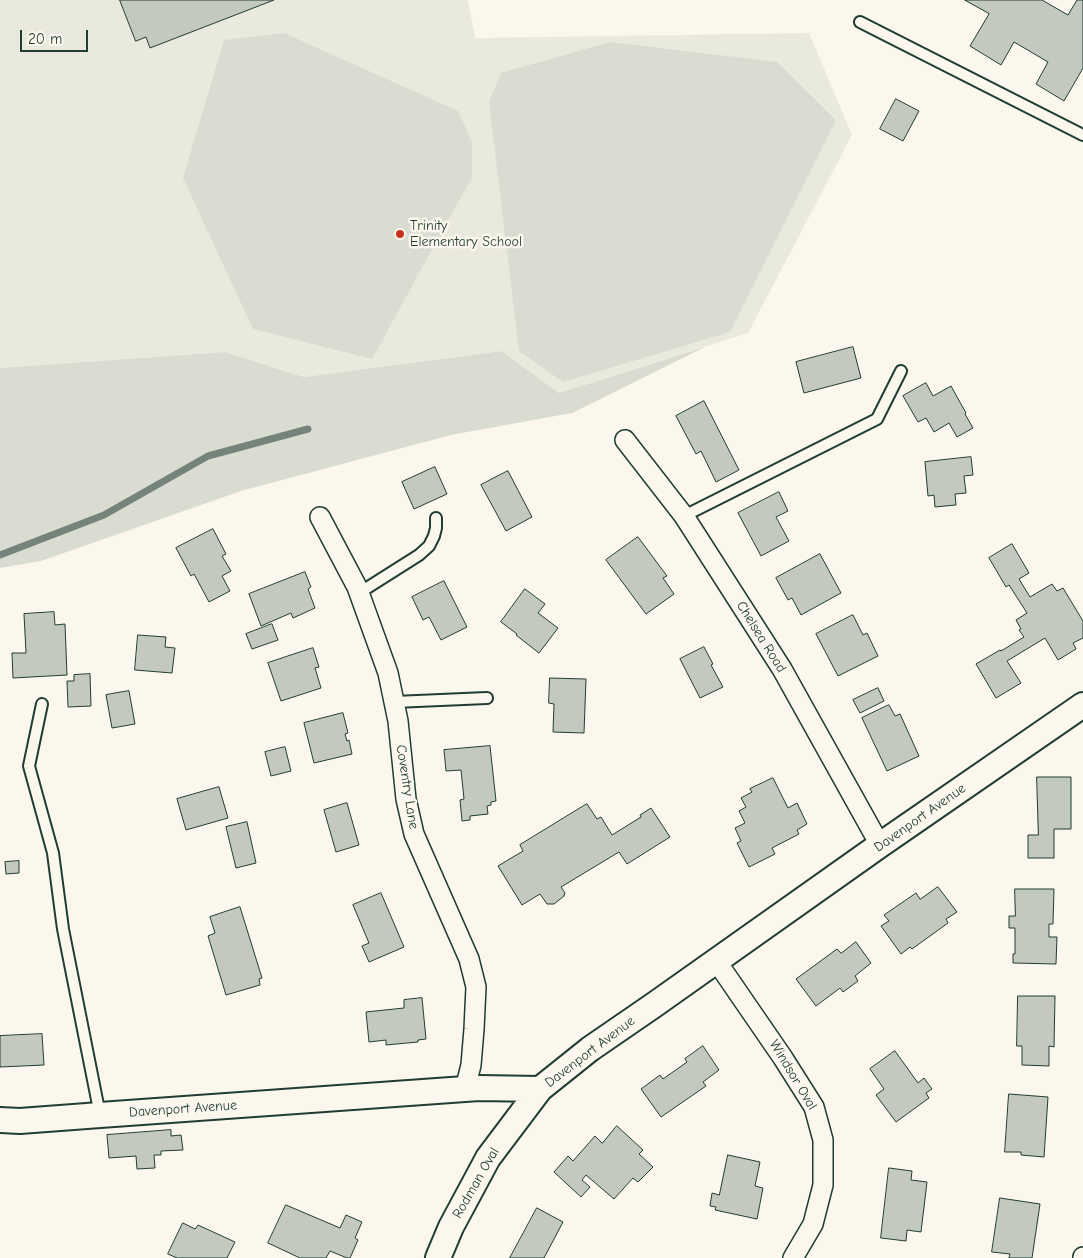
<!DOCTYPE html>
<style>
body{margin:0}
#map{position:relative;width:1083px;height:1258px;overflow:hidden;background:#fbf7ec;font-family:"Comic Neue",sans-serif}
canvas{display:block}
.scale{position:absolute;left:20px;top:30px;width:68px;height:22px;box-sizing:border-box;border:2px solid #1f3d34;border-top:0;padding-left:6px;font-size:15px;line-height:18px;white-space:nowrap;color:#1f3d34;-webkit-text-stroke:4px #fbf7ec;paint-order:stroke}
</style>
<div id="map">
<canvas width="1083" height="1258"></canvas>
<div class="scale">20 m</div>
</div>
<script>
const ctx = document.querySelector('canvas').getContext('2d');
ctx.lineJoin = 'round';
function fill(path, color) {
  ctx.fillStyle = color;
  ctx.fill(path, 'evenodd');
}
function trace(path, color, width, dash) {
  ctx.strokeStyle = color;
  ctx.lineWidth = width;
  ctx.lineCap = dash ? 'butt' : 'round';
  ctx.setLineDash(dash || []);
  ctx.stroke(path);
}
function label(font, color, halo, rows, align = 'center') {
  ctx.font = font + ' "Comic Neue",sans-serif';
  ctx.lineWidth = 5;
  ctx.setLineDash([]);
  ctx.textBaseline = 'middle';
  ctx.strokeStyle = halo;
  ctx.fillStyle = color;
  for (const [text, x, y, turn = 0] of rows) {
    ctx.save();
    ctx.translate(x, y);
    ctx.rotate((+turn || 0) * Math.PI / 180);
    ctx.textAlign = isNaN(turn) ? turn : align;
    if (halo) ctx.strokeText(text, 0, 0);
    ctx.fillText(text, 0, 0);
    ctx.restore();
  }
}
fill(new Path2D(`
 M0,0H468L475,38L809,33L852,135L748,333L559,393L502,351L304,377L225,352L0,368Z`), '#eae9de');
fill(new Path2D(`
 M284,33L458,111L472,142V177L372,359L253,329L183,178L224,40Z
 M610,42L777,62L836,120L730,332L563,382L519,351L489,102L501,73Z
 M705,347L572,413L451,435L241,491L41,561L0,568V368L225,352L304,377L502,351L559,393Z`), '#dbdcd1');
trace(new Path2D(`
 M0,555L104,515L208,456L308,429`), '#74847b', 7);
const building = new Path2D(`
 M120,0H274L150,48L146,37L136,41Z
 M965,0H1042L1068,15L1077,0H1083V68L1064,101L1036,84L1048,62L1014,42L1001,65L970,46L989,14Z
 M896,99L919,111L903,141L880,129Z
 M853,347L861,378L804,393L796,362Z
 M926,383L933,396L951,386L966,413L965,414L973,428L957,437L949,423L934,432L926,418L918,422L903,396Z
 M704,401L739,470L716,482L701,451L696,454L676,416Z
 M971,457L973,475L964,476L966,493L955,494L956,505L935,507L934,495L928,496L925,462Z
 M435,467L447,494L414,509L402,482Z
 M508,471L532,517L506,531L481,485Z
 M779,492L788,511L776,517L789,541L761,556L738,513Z
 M213,529L226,554L222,556L231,571L222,576L230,591L209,602L194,574L191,576L176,548Z
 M638,537L667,576L663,578L674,594L646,614L606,560Z
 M1012,544L1029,573L1019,579L1030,597L1052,584L1057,591L1063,588L1083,621V638L1073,643L1076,649L1058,660L1045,638L1007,661L1021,683L996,698L976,664L1000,650L1001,651L1024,637L1019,630L1021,629L1016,620L1027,613L1009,585L1006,587L989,558Z
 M820,554L841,593L801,615L792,598L788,600L776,578Z
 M305,572L311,587L308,589L315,608L293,618L291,613L261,626L249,594Z
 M444,581L467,627L441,640L429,617L423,620L412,597Z
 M525,589L545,604L538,613L558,628L539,653L516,635L517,634L501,622Z
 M54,612L55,625L65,624L67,675L13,678L12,653H26L24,614Z
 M853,615L863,635L867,633L878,656L838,676L816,634Z
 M272,624L278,640L252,649L246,634Z
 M138,635L166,637L165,647L175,648L172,673L135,670Z
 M704,647L713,664L711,665L723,687L700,698L680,659Z
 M313,648L319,667L315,668L321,688L281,701L268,663Z
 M90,674L91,706L68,707L67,681H74V675Z
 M550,678L586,679L584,733L553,732L554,704L549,703Z
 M878,688L884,701L860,713L853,700Z
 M129,691L135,724L112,728L106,695Z
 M889,705L895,716L900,714L919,756L887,771L862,718Z
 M343,713L348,733L345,734L347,741L349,740L352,754L314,763L304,723Z
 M490,746L496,801L491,802V805L487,806L488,814L470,816V820L462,821L460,800L464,799L461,770L446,771L444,750Z
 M285,747L291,771L271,776L265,752Z
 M1037,777H1071V829H1054V858H1028V835H1038Z
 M773,778L788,808L797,803L807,824L797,830L799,834L772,848L775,854L749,867L737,843L741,841L735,828L745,823L739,811L746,807L741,798L752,792L750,789Z
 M219,787L228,818L186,830L177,799Z
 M347,803L359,845L336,852L324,810Z
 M587,804L597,819L601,817L612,835L641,817L640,815L651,808L670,837L627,864L619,852L561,887L565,893L564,896L554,904H547L540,894L522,905L498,866L523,851L520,845Z
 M247,822L256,863L236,868L226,827Z
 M19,861V873L6,874L5,862Z
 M938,887L957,912L946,919L948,923L912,949L910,947L901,954L881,926L889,921L884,915L916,893L920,899Z
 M1015,889H1054L1053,924H1049V937H1057L1056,964L1013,963V954H1015V928H1009V916H1015Z
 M381,893L404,947L369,962L362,946L369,943L353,905Z
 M240,907L262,978L259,979L260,985L226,995L208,936L215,933L210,917Z
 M856,942L871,963L855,976L858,981L843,992L840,988L816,1006L796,979L837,949L841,953Z
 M1018,996H1055L1054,1047L1049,1046V1066L1022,1065V1046H1017Z
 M422,998L426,1039L418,1040V1042L386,1045V1040L369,1042L366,1012L404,1008V1000Z
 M42,1034L44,1065L0,1067V1036Z
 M703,1046L719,1070L703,1082L706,1086L661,1117L641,1089L660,1075L663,1079L687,1062L685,1059Z
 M895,1051L918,1083L924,1078L932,1089L926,1093L929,1098L896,1122L876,1095L884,1089L870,1069Z
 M1009,1094L1048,1097L1044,1157L1021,1155V1152H1005Z
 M617,1126L643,1150L639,1154L653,1167L638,1182L633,1178L614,1199L586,1175L582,1180L590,1187L581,1197L554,1172L568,1156L573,1161L595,1136L602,1143Z
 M171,1130V1136L181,1135L183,1150L161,1151V1155H154L155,1168L137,1169L136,1156L109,1158L107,1135Z
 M728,1155L760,1162L755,1186L763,1188L757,1219L715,1210L716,1207L710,1206L712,1193L719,1195Z
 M889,1168L912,1171L911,1180L927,1182L921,1232L907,1230L906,1241L881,1238Z
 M1000,1198L1040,1204L1032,1258H1009L1010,1254L992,1252Z
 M286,1205L340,1228L346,1215L362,1222L355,1238L358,1240L350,1258H347L330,1251L326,1258H300L268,1243Z
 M537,1208L563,1222L544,1258H510Z
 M183,1223L195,1229L198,1225L235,1242L227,1258H177L168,1254Z`);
fill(building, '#c4c9be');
trace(building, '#1f3d34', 1);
const service = new Path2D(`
 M860,22L1083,135
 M684,516L877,419L901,371
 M359,593L419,555L429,546L434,536L436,528V518
 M394,702L487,698
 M42,704L29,766L53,853L63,929L100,1115`);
const minor = new Path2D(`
 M625,440L684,516L782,669L880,845
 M320,517L357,587L388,673L398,721L406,799L414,834L469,959L476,987L474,1029L471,1065L465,1089
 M717,962L783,1058L814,1107L823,1140V1185L813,1224L793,1258
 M1083,1258V1257`);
const tertiary = new Path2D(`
 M0,1120L20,1121L100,1115L479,1088L540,1089
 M438,1258L451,1227L488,1158L540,1089L590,1049L654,1005L880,845L1083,705`);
trace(service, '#1f3d34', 14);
trace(minor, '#1f3d34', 22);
trace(tertiary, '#1f3d34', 28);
trace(service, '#fbf7ec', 10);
trace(minor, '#fbf7ec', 19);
trace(tertiary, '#fbf7ec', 24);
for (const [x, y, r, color] of [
 [400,234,5,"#c8321e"]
]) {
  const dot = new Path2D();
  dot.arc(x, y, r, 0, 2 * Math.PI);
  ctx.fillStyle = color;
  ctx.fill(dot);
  trace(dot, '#fbf7ec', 2);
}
label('14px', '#1f3d34', '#fbf7ec', [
 ["Trinity",410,226],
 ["Elementary School",410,242]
], 'left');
label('14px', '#1f3d34', '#fbf7ec', [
 ["Chelsea Road",761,637,58],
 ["Coventry Lane",407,787,81],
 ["Davenport Avenue",920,818,-35],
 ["Davenport Avenue",590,1052,-37],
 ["Windsor Oval",793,1075,59],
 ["Davenport Avenue",183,1109,-4],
 ["Rodman Oval",476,1183,-60]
]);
</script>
